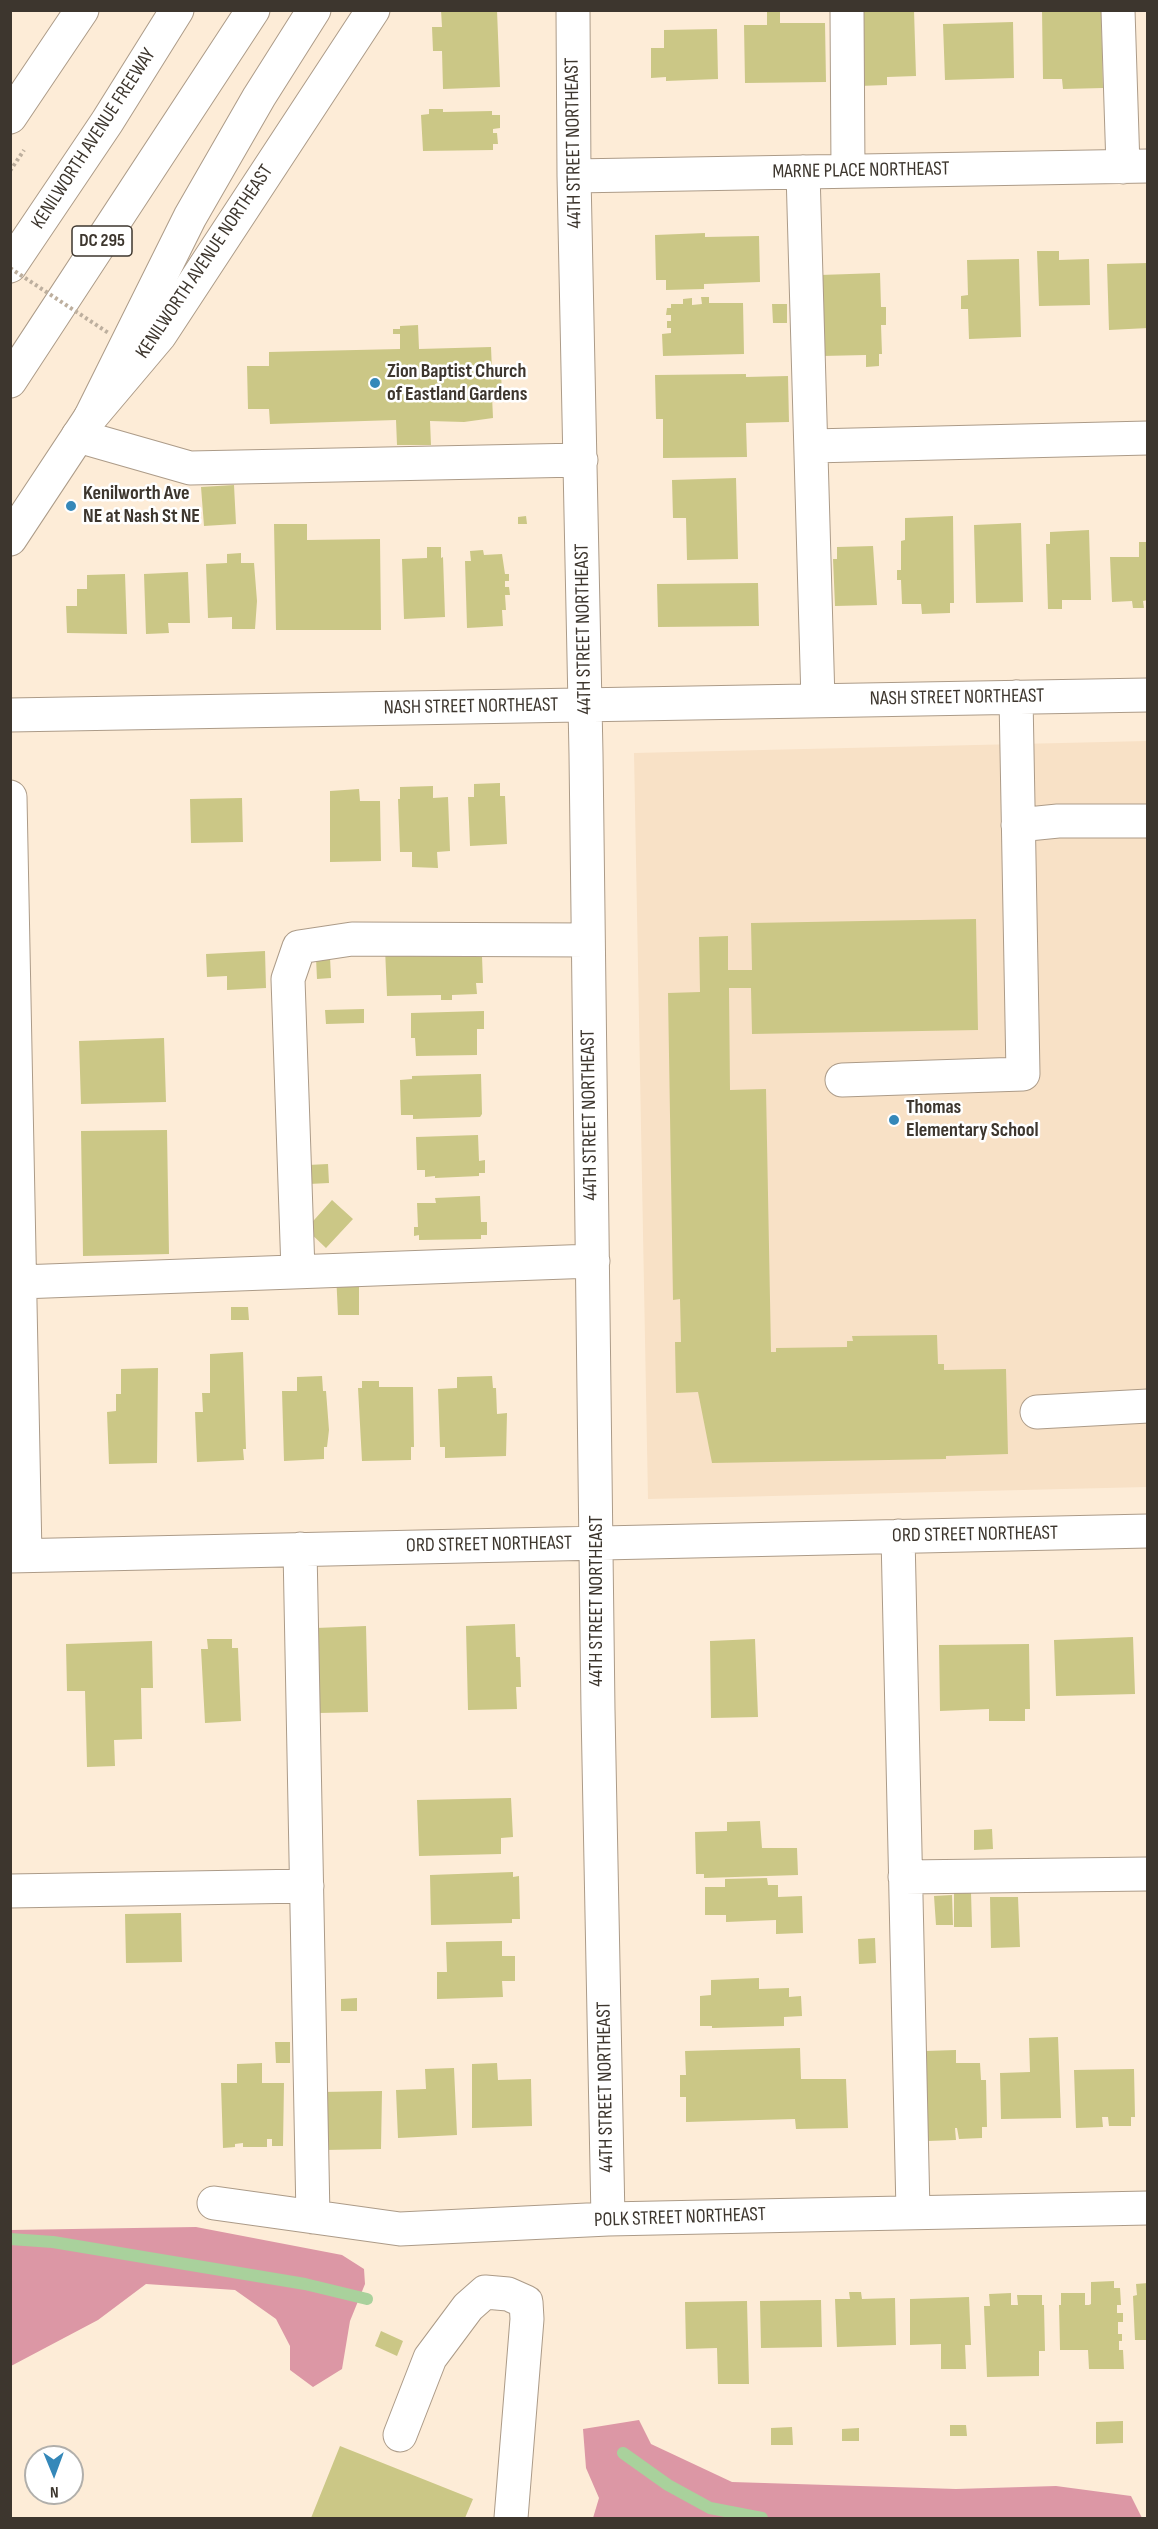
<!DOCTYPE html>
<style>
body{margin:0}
#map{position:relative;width:1158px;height:2529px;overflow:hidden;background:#fdecd7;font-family:"Sofia Sans Condensed",sans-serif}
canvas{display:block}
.frame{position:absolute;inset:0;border:12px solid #3d362e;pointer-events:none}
.north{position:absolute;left:24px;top:2445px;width:60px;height:60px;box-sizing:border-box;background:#fff;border:2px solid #b1afab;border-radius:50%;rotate:179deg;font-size:16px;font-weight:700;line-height:24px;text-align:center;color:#3d362e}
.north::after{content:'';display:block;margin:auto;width:21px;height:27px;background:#3588b9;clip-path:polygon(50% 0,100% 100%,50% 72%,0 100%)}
</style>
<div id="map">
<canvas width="1158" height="2529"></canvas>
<div class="frame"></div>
<div class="north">N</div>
</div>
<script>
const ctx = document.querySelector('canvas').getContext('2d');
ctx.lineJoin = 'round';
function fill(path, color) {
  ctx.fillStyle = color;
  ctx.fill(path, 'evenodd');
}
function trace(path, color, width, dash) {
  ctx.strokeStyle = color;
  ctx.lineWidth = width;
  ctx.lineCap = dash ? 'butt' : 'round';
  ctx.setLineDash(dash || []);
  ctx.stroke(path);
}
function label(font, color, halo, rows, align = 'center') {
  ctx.font = font + ' "Sofia Sans Condensed",sans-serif';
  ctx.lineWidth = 5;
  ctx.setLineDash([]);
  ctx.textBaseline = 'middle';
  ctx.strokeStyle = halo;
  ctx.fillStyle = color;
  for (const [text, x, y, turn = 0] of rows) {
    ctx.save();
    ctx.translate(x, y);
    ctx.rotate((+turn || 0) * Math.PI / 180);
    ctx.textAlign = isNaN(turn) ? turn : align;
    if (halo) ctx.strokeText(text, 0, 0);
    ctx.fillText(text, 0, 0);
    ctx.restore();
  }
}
fill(new Path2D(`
 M1147,741V1487L648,1499L634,753Z`), '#f8e1c6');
fill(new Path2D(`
 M196,2227L342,2255L364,2269L365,2284L350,2321L342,2369L313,2387L290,2370V2346L276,2319L235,2290L146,2284L98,2320L11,2366V2230Z
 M639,2420L651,2444L732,2482L956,2489L1056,2486L1131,2496L1142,2518H593L599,2498L586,2468L583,2429Z`), '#dc97a5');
trace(new Path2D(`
 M10,2239L53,2242L305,2284L367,2299
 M623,2453L668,2485L710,2508L762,2518`), '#a9d19c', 12);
fill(new Path2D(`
 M441,10H497L500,87L443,89L442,51H433L432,27H442Z
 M767,10H780V23H825L826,82L745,83L744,25H767Z
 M857,10H914L916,76L887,77V85L859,86Z
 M1042,10H1101L1103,88L1063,89L1062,79H1043Z
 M1013,22L1014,78L945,80L943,24Z
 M717,29L718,79L666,81V77L651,78V48H664V30Z
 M429,109H443V112L492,111V115H500V128L493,129V133H497L498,144H493V150L423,151L421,115L429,114Z
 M705,233V237L759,236L760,282L704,284V289L666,290V280H656L655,235Z
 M1037,251H1059V260L1089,259L1090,305L1039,306Z
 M1019,259L1021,337L969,339L968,309H961V296L968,295L967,260Z
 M1148,263V328L1109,330L1107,264Z
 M880,273L881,307H886V325H881L882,354H879V366L866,367V355L822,356L820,275Z
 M701,297H709V303H743L744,354L663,356L662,334L671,333V328H667V321H671V315H666L667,308H671V304H683V299L692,298V305L702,304Z
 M772,304H787V323H773Z
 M418,325L419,349L491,347L492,371H501L502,396H492L493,418L464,422L430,421L431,445H397L396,420L270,424L269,409H248L247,366H269V352L400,349V334H393V329H400V326Z
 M746,374V377L788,376L789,422L746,423L747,457L663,458V419H656L655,375Z
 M736,478L738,559L687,560L686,518H673L672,480Z
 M234,485L236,524L204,526L201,487Z
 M526,516L527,524H518V517Z
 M953,516L954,603H950V613L922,614L921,604H902L901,580H897V570H901V541L905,540V518Z
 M1021,523L1023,602L976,603L974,525Z
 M274,524H307V540L380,539L381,630H276Z
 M1089,530L1091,600H1062V609H1048L1046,544H1050V532Z
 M1139,542H1148V600L1143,601L1144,608H1133L1132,601L1112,602L1110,557H1139Z
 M873,546L877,605L835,606L833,559H837V547Z
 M427,547H441V558L443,557L445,617L404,619L402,559L427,558Z
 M483,550L484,555L502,554L505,574H509V581H505V587H509L510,595H505L506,610H502L503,626L467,628L465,561H471L470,551Z
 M241,553V563H254L257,601L255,629H232V617L208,618L206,564L227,563V554Z
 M188,572L190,623H168L169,633L146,634L144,574Z
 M125,574L127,634L67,633L66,606H77V589H87V575Z
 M758,583L759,626L658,627L657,584Z
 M500,783V796H505L507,844L470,846L468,797H474V784Z
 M433,786V798L448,797L450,851L437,852L438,868L412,867V852H400L398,799H400V787Z
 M359,789L360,801H380L381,861L330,862V791Z
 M242,798L243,842L191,843L190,799Z
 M976,919L978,1030L752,1034L751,988H729L730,1090L766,1089L771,1352H776V1348L847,1347V1341H853L852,1336L937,1335L938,1364H944V1370L1006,1369L1008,1454L946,1456V1459L712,1463L698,1392L676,1393L675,1342H681L680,1299L673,1300L668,993L700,992L699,937L728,936V970H752L751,923Z
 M385,948L482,956L483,983H476L477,994L452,995V1000H441V995L387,996Z
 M265,951L266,988L227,990V976L207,977L206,954Z
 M330,957L331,978L317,979L316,958Z
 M364,1009V1023L326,1024L325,1010Z
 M484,1011V1029H477V1055L416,1056L415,1038H411V1013Z
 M164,1038L166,1102L81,1104L79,1041Z
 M481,1074L482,1114L480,1117L413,1119V1115H401L400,1080L412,1079V1076Z
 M167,1130L169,1254L83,1256L81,1131Z
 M478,1135L479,1161L485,1160V1173H479V1176L435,1178V1176L425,1177V1170H417L416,1137Z
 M328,1164L329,1183L309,1184L308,1165Z
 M480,1196L481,1222H487V1235H481V1239L419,1240V1235L414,1236V1227H418L417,1203H436L435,1198Z
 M332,1200L353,1219L326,1248L306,1229Z
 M336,1273H359V1315H338Z
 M231,1307H248L249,1320H231Z
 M243,1352L246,1449H243L244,1460L197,1462L195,1412H203L202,1393H210V1354Z
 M158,1368L157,1463L109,1464L107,1412L116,1411V1394H121V1369Z
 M322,1376L323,1391H326L329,1430L327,1447H324V1459L284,1461L282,1391H297V1377Z
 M492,1376L493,1388H496L497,1414L507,1413L506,1456L445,1458V1447H440L438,1389L457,1388V1377Z
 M362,1381H379V1387H413L414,1447H411V1460L362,1461L358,1388H362Z
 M515,1624L516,1657H520L521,1687H516L517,1709L468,1710L466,1626Z
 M366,1626L368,1712L318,1713L316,1628Z
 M1133,1637L1135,1694L1056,1696L1054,1640Z
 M207,1639H232V1648H238L241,1721L205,1723L201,1649H208Z
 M755,1639L758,1717L711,1718L710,1641Z
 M152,1641L153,1688H141L142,1739L114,1740L115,1766L87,1767L85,1691H67L66,1644Z
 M1029,1644L1030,1709H1025V1721H989V1709L940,1711L939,1645Z
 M511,1798L513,1837L501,1838V1854L419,1856L417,1800Z
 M760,1821L762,1848H797L798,1875L704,1878V1874H696L695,1832L727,1831V1822Z
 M992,1829L993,1849L974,1850V1830Z
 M513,1872V1877L519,1876L520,1919H512V1923L431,1925L430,1875Z
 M767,1878L768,1885H778V1897L802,1896L803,1933L776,1934V1920L726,1922V1915H705V1887H725V1879Z
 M971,1892L972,1927H954V1893Z
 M952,1895L953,1925H936L934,1896Z
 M990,1897H1018L1020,1947L991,1948Z
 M181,1913L182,1962L126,1963L125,1914Z
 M875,1938L876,1963L859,1964L858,1939Z
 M502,1941V1956H515V1981H502L503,1997L437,1999V1972H447L446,1942Z
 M759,1978V1989L789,1988V1997L801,1996L802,2016L784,2017V2026L712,2028V2026H700V1996L711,1995V1980Z
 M357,1998V2011H341V1999Z
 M1058,2037L1061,2118L1001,2119L1000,2073L1030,2072L1029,2038Z
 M275,2042H290V2063H276Z
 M800,2048L801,2079H846L848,2128L796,2129L795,2119L686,2122V2097H680V2075H686L685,2051Z
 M956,2050V2063H980L981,2080H986L987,2127H982V2138L959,2139L957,2128H955L956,2140L928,2141L925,2051Z
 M262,2063V2083H284L283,2146H272V2139H267V2147H243V2143L235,2144V2147L223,2148L221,2083H237V2064Z
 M497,2063L498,2080L531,2079L532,2126L472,2128V2064Z
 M454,2068L457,2135L398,2138L396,2090L426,2089L425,2069Z
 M1134,2069L1135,2117H1131V2126H1109L1108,2117H1102L1103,2127L1076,2128L1074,2070Z
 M382,2091L381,2149L324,2150L321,2092Z
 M1114,2281V2288H1120L1121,2305H1117V2313H1123V2322H1118V2334H1122V2341H1119V2350H1123L1124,2369H1089L1088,2350H1060L1059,2305H1061V2293H1085V2305H1089L1091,2304V2282Z
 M1148,2283V2340H1135L1133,2296L1137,2295L1136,2284Z
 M849,2292H861L862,2299L895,2298L896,2345L837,2347L835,2299H850Z
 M1011,2293V2305H1018L1017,2295H1042V2305H1044L1045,2351H1039V2376L987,2377L984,2306H990L989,2294Z
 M969,2297L971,2345H965L966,2369H941V2344L910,2345V2299Z
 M821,2300L822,2347L761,2348L760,2301Z
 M747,2301L749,2384H718L717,2348L686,2349L685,2302Z
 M381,2331L403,2341L397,2356L375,2346Z
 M1123,2421V2443L1096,2444V2422Z
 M950,2425H966L967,2436H950Z
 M792,2427L793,2445H771V2428Z
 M859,2428V2441H842V2429Z
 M340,2446L473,2499L465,2518H311Z`), '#cbc786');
const minor = new Path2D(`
 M573,10L574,176L586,754L598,1710L608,2219
 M847,10L848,171
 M1118,10L1123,167
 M803,172L818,701
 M574,176L1148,166
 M78,436L190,468L581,460
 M812,446L1148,438
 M10,715L1148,695
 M10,797L25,1555
 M1018,825L1058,821H1148
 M842,1080L1023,1074L1016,697
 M298,1271L288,979L299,947L352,939L588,940
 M20,1282L593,1261
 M1037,1412L1148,1406
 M898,1536L913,2212
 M300,1549L313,2217
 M10,1556L1148,1531
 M905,1877L1148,1874
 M10,1891L307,1886
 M214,2203L400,2229L608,2219L1148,2208
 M400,2435L430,2358L468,2307L485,2292L508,2294L526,2302L527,2319L511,2518`);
const major = new Path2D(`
 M10,117L82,10
 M10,539L90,418L160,335L373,10`);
const highway = new Path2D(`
 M10,266L107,122L177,10
 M10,381L253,10
 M90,418L190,217L259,97L314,10`);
trace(minor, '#ac9b88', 35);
trace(major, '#ac9b88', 35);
trace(highway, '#ac9b88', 35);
trace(new Path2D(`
 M10,171L24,150`), '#bdaf9e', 4, [3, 3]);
trace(minor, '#fff', 33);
trace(major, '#fff', 33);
trace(highway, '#fff', 33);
trace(new Path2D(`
 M10,268L110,334`), '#bdaf9e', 4, [3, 3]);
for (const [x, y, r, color] of [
 [375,383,6,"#3588b9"],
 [71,506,6,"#3588b9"],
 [894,1120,6,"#3588b9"]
]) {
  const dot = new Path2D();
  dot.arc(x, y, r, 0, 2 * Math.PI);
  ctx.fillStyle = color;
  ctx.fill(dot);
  trace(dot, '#fff', 2);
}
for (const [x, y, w] of [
 [102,241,60]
]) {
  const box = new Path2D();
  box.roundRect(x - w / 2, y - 15, w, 30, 4.5);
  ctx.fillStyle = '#fff';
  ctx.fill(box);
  trace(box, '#3d362e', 1.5);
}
label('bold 18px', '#3d362e', null, [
 ["DC 295",102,241]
]);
label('20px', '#3d362e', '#fff', [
 ["KENILWORTH AVENUE FREEWAY",94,139,-57],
 ["44TH STREET NORTHEAST",574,143,-91],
 ["MARNE PLACE NORTHEAST",861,171,-1],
 ["KENILWORTH AVENUE NORTHEAST",205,262,-56],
 ["44TH STREET NORTHEAST",584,629,-91],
 ["NASH STREET NORTHEAST",957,698,-1],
 ["NASH STREET NORTHEAST",471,707,-1],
 ["44TH STREET NORTHEAST",590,1115,-91],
 ["ORD STREET NORTHEAST",975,1535,-1],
 ["ORD STREET NORTHEAST",489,1545,-1],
 ["44TH STREET NORTHEAST",597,1601,-90],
 ["44TH STREET NORTHEAST",606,2087,-91],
 ["POLK STREET NORTHEAST",680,2218,-2]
]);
label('bold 20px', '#3d362e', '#fff', [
 ["Zion Baptist Church",387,372],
 ["of Eastland Gardens",387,395],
 ["Kenilworth Ave",83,494],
 ["NE at Nash St NE",83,517],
 ["Thomas",906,1108],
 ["Elementary School",906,1131]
], 'left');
</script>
